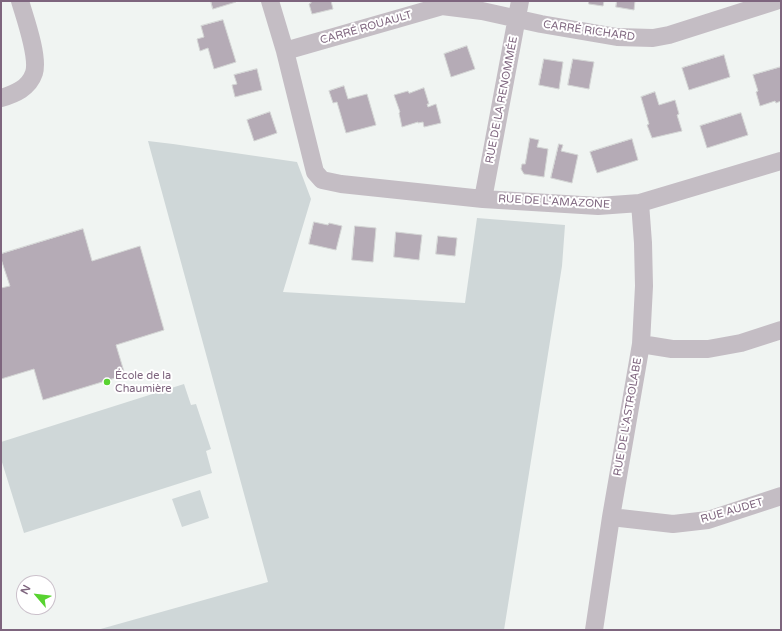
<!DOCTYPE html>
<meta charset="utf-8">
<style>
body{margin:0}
#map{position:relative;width:782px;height:631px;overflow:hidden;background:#f0f4f2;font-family:"Varela Round",sans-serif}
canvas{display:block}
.frame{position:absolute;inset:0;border:2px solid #7e657e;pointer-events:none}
.north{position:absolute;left:16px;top:575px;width:40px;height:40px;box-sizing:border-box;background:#fff;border:1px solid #cbc1cb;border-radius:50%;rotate:298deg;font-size:11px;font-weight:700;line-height:16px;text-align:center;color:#7e657e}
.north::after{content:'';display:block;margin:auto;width:14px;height:18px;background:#58d330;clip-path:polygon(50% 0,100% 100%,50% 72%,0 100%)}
</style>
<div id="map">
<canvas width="782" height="631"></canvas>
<div class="frame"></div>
<div class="north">N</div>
</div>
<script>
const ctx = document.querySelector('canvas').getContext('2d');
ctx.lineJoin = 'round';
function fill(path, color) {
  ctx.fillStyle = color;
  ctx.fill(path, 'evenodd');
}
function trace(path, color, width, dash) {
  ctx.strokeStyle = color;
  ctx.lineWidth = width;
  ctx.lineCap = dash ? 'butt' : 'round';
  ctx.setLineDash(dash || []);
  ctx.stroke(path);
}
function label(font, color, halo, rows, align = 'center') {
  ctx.font = font + ' "Varela Round",sans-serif';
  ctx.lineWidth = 4;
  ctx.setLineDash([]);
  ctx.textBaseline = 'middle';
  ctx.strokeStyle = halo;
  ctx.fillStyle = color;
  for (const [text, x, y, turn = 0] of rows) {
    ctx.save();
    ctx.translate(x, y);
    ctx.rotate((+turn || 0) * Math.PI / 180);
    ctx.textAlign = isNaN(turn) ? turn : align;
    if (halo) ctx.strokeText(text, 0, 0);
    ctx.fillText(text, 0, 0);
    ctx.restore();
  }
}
fill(new Path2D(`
 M148,141L173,144L297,162L311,199L283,292L465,303L477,218L565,225L562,266L504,630H97L268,582Z
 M184,384L191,405L196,404L211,449L206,451L212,473L24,533L1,459V442Z
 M200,490L209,518L182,527L172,499Z`), '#cfd7d8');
const building = new Path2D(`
 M211,1H236V2L213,9Z
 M310,1H331L333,9L312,14L309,4L311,3Z
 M589,1H604L603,6L589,4Z
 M617,1H635L634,10L616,7Z
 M223,20L236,62L214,69L208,48L200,51L197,39L204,37L201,26Z
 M467,46L475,69L451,77L444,54Z
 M724,55L730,77L689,90L682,68Z
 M544,59L563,62L559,89L539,85Z
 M573,59L594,62L589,89L568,85Z
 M781,67V101L776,103L775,101L760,106L756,92L758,91L753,75Z
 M257,69L262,90L235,97L232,85L237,84L234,75Z
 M344,86L348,99L367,94L376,125L346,133L337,102L333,103L329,91Z
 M424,88L429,104H427L428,107L436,104L441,123L424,127L423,122L418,123V122L402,127L399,113L400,112L394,95L408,91L409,93Z
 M655,92L659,105L675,100L679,114L677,115L682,131L652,138L647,125L649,124L641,97Z
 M270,112L277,133L254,141L247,120Z
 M741,113L748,135L707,148L700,126Z
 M530,138L539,140L537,147L548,149L544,177L524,174L521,169L522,164H525Z
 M632,139L638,160L597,173L590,152Z
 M559,144L563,145L561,151L578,155L572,183L551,178Z
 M314,222L328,225L329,223L342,226L336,250L309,244Z
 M355,226L376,228L373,262L352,260Z
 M83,229L92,261L140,246L164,330L116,345L125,375L43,400L34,369L1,379V288L10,286L1,259V254Z
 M396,232L422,235L419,260L394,257Z
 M438,236L457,238L455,256L436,254Z`);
fill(building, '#b5abb6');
trace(building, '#d3d5d4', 1);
trace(new Path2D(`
 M270,1L285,51L315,172L322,180L341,184L483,199L598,206L640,203L781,161
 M285,51L442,6L482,11L541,24L617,37L653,38L669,35L776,1
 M1,98C15,94 29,88 34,73C39,57 25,18 20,1
 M483,199L520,1
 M641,344L672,349H708L741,343L781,330
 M611,517L673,524L708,520L781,496
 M594,630L611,517L641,344L644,286L643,243L640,203`), '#c4bdc4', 18);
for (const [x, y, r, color] of [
 [107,382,4,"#58d330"]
]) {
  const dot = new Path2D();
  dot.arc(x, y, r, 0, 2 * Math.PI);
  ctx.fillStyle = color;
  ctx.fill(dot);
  trace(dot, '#fff', 1.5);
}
label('11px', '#7e657e', '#fff', [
 ["CARRÉ ROUAULT",366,28,-16],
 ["CARRÉ RICHARD",589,31,8],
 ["RUE DE LA RENOMMÉE",502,100,-79],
 ["RUE DE L'AMAZONE",554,202,3],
 ["RUE DE L'ASTROLABE",628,417,-80],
 ["RUE AUDET",732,511,-16]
]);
label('11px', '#7e657e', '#fff', [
 ["École de la",115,376],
 ["Chaumière",115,389]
], 'left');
</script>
